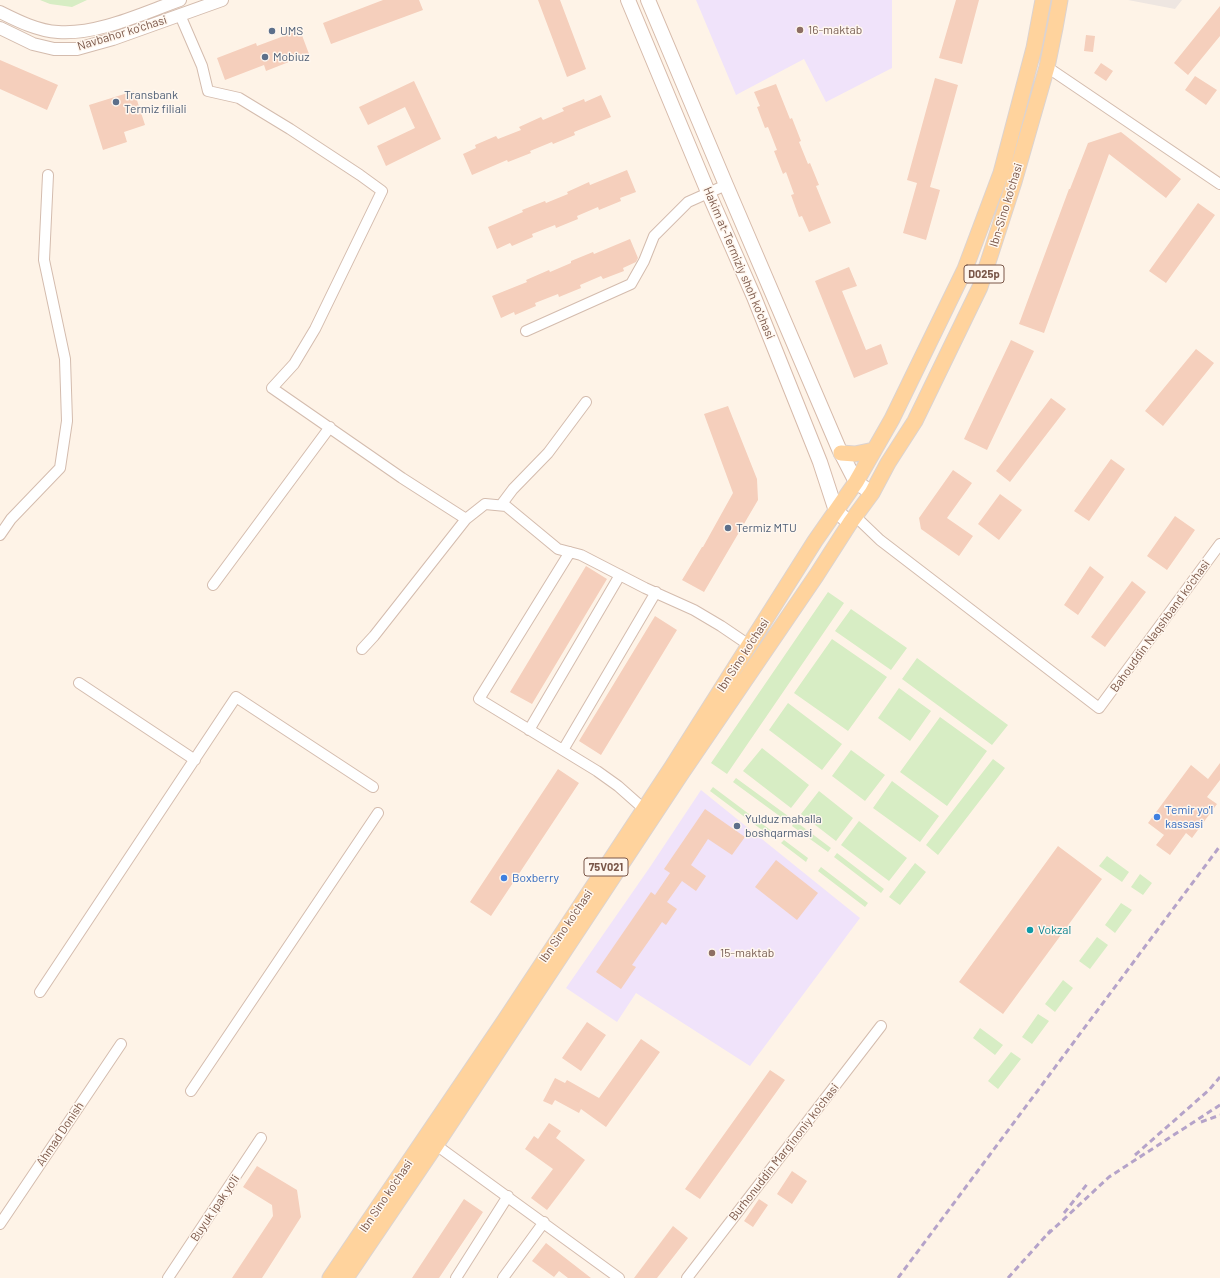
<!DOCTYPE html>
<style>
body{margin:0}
canvas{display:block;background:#fef3e7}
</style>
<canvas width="1220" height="1278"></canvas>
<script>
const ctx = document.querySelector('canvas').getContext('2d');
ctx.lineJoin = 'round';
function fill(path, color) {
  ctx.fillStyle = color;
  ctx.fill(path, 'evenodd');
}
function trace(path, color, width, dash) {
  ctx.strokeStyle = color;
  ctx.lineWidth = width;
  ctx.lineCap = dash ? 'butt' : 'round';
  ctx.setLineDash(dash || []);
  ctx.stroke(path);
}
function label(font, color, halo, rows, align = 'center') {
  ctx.font = font + ' Barlow,sans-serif';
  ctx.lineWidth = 3;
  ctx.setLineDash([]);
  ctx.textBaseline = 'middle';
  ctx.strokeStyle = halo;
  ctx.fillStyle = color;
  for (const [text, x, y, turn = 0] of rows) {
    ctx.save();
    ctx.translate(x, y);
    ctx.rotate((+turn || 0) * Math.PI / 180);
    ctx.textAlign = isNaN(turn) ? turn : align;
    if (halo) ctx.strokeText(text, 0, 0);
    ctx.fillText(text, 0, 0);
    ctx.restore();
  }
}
fill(new Path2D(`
 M1128,0H1182L1175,9Z`), '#eee6e1');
fill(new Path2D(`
 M696,0H892V68L826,102L804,59L736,95Z
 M701,790L860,918L750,1066L636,993L617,1022L566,988L650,867Z`), '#f0e3fa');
fill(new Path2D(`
 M40,0H87L72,7L50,4Z
 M828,592L844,603L727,774L711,763Z
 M851,609L907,648L891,670L835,631Z
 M832,639L887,677L848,731L794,693Z
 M917,658L1008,725L992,745L902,679Z
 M899,688L931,711L910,741L878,718Z
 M788,703L842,744L822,770L769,730Z
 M940,717L987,751L947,806L900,772Z
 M762,748L809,785L791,808L743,771Z
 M851,750L885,775L865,801L832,776Z
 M993,759L1005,768L938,855L926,845Z
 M736,778L788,816L785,820L733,782Z
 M892,781L939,816L920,842L873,808Z
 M713,787L777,835L774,839L710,791Z
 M819,791L853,818L836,841L801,814Z
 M795,821L831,848L828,852L792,826Z
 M859,821L907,858L889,881L841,845Z
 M784,840L808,858L806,862L781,843Z
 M837,853L884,889L881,893L834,857Z
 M1107,856L1129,872L1122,882L1099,866Z
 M915,863L926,872L900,905L889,897Z
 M821,867L868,903L865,907L818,871Z
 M1140,874L1152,883L1143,895L1131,887Z
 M1121,903L1132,910L1115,933L1105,925Z
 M1097,937L1108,945L1090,969L1079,961Z
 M1063,980L1073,988L1055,1012L1045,1004Z
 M1038,1014L1049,1021L1032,1044L1022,1037Z
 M980,1028L1003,1045L995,1055L973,1038Z
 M1011,1052L1021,1059L998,1089L988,1081Z`), '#d7edc4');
fill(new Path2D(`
 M383,0H419L423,10L331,44L323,23Z
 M538,0H560L586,69L567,77Z
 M956,0H979L962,64L939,58Z
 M1220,6V36L1188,75L1174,63Z
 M300,30L309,54L266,71L264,65L225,80L217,58L256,43L257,46Z
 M1086,35L1095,36L1093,52L1084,51Z
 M0,60L58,85L47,110L0,89Z
 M1101,63L1113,71L1106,81L1094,73Z
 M1195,76L1217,90L1206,105L1185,90Z
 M935,78L958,85L930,187L940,190L926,240L903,233L917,183L907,180Z
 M414,81L441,139L386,166L377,146L415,128L405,107L368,125L359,107Z
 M776,84L790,119L792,118L801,141L799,142L808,164L810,163L819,185L816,186L831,223L809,232L802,216L799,217L791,195L794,194L786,172L783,174L774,151L777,150L768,127L765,128L757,107L760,106L754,92Z
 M134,91L145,125L124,132L127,142L103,150L89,105Z
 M601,95L611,117L574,132L575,135L553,144L552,142L530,151L531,153L508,162L507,160L472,175L463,154L476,148L475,145L496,136L498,139L521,130L519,127L541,117L543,120L564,111L562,108L584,99L585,102Z
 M1121,132L1181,179L1166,198L1109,154L1044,333L1019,324L1069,189H1070L1088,143Z
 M627,170L636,192L620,198L621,201L599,210L598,207L577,216L578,219L556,228L555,225L532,234L533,237L512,246L510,243L497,249L488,227L523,212L522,210L545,201L546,203L568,194L567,192L589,182L590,185Z
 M1198,203L1215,215L1166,283L1149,271Z
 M630,239L638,258L636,262L623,268L624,271L603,279L601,276L580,285L581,288L559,297L558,294L535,303L536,306L515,315L514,312L501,318L492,296L527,282L526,280L549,270L550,272L571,263V261L593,252L594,254Z
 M849,267L857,286L842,291L866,350L881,344L888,364L854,378L815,281Z
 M1011,340L1034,351L987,450L964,439Z
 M1196,349L1214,363L1163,426L1145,411Z
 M1051,398L1066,409L1010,482L996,471Z
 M728,406L757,479L758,500L704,592L682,580L702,547H703L733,493L704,414Z
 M1111,459L1125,469L1089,521L1074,511Z
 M953,470L972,483L947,518L973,536L959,556L921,529L919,518Z
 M1000,494L1022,510L999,540L978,524Z
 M1175,516L1195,530L1167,570L1147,556Z
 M586,566L607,579L532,704L510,692Z
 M1090,566L1104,577L1078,615L1064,605Z
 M1132,581L1146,592L1105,647L1091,637Z
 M655,616L677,630L601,755L579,741Z
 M1220,763V780L1207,797L1217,804L1192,838L1186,833L1170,855L1156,845L1164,835L1148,823L1191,765L1208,779Z
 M558,769L579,783L491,916L470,902Z
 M705,809L745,837L732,855L708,839L691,865L706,876L696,891L682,881L667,902L677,909L666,925L662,922L632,965L636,967L621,989L596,972L651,892L655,895L670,873L664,869Z
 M1058,846L1102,879L1003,1014L959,982Z
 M776,860L818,893L797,920L755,887Z
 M587,1022L606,1035L581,1071L562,1058Z
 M641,1039L660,1052L606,1127L581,1109L579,1113L555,1100L552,1105L543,1101L555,1078L565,1083L567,1080L599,1098Z
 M770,1070L785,1080L700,1199L685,1189Z
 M549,1123L561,1131L556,1138L585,1160L547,1210L531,1198L553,1169L525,1149L534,1136L538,1139Z
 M257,1166L297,1190L301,1217L262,1278H232L273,1216L272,1205L243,1187Z
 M792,1171L807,1181L792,1204L777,1194Z
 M464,1199L483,1212L439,1278H412Z
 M759,1199L768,1205L753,1227L744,1221Z
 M673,1226L688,1238L657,1278H634Z
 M546,1243L591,1278H568L559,1271L554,1277L532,1261Z`), '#f5cfbc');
const minor = new Path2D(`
 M180,15L202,66L208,91L239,98L290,129L360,175L382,191L315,329L294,364L272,388L402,478L466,519L485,504L506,506L558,549L581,555L645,588L694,610L721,626L749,645
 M1047,67L1220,184
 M526,331L631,284L644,261L654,236L688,202L726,185
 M501,505L513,489L548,453L586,402
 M855,516L880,540L1099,708L1220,544
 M0,535L11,519L60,468L67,421L65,359L44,260L48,175
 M570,552L479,699L597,771L618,786L644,809
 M213,585L330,427
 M362,649L374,636L466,519
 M79,683L195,760
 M529,730L620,575
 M563,750L656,592
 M40,992L236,697L373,787
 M191,1091L378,813
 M436,1145L619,1278
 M0,1224L121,1044
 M168,1278L261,1138
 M456,1278L508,1196
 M503,1278L544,1222
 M687,1278L881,1026`);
const tertiary = new Path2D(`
 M0,12C18,21 38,31 58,32C98,35 143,13 180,0
 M0,28L33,44L54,49H77L113,39L222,0`);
const secondary = new Path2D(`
 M628,0L708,192L754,297L820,462L836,511L850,523
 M648,0L726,185L839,449L856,482L872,493`);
const primary = new Path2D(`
 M841,453L855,454L874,450
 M330,1278L505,1020L672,767L815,541L856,482L892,419L965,269L1001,173L1034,48L1043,0
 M346,1278L436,1145L681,774L816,576L850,523L872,493L888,463L915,421L980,287L1014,182L1047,67L1055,28L1060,0`);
trace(minor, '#d4bcae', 12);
trace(tertiary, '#d4bcae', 14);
trace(secondary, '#d7bbab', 16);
trace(primary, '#dcd3d0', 17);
trace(minor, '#fff', 10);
trace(tertiary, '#fff', 12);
trace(secondary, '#fff', 14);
trace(primary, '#ffd39d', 15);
trace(new Path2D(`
 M1201,1122L1220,1115
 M1135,1155L1209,1090L1220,1077
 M1064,1213L1088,1183
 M1048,1234L1109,1177L1220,1105
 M898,1278L1220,846
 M1008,1278L1051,1230`), '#b5a3c9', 3, [6, 4]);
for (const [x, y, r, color] of [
 [800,30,4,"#8d6e63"],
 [272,31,4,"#5c6f8a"],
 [265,57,4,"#5c6f8a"],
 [116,102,4,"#5c6f8a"],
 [728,528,4,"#5c6f8a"],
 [1157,817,4,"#3f7fe0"],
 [737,826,4,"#5c6f8a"],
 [504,878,4,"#3f7fe0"],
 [1030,930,4,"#0f9aa8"],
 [712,953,4,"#8d6e63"]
]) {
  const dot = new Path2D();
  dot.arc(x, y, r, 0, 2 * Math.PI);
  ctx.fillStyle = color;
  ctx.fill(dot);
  trace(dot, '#fff7ef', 1.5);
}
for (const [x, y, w] of [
 [984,274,40],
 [606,867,44]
]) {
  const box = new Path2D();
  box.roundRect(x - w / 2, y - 9, w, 18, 3);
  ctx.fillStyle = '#fff7ef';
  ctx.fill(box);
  trace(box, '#7a5749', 1);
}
label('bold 11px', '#7a5749', null, [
 ["D025p",984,274],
 ["75V021",606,867]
]);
label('12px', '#785e54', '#fff7ef', [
 ["16-maktab",808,30],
 ["15-maktab",720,953]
], 'left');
label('12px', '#4e5e75', '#fff7ef', [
 ["UMS",280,31],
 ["Mobiuz",273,57],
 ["Transbank",124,95],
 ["Termiz filiali",124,109],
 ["Termiz MTU",736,528],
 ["Yulduz mahalla",745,819],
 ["boshqarmasi",745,833]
], 'left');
label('12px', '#7a5749', '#fff7ef', [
 ["Navbahor ko'chasi",122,33,-17],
 ["Ibn-Sino ko'chasi",1006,205,-73],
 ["Hakim at-Termiziy shoh ko'chasi",739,263,67],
 ["Bahouddin Naqshband ko'chasi",1160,626,-54],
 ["Ibn Sino ko'chasi",743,655,-57],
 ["Ibn Sino ko'chasi",566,926,-56],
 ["Ahmad Donish",60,1134,-56],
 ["Burhonuddin Marg'inoniy ko'chasi",784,1152,-52],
 ["Ibn Sino ko'chasi",386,1196,-56],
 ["Buyuk ipak yo'li",215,1208,-56]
]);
label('12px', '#366cbe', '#fff7ef', [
 ["Temir yo'l",1165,810],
 ["kassasi",1165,824],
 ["Boxberry",512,878]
], 'left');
label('12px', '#0d838f', '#fff7ef', [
 ["Vokzal",1038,930]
], 'left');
</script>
